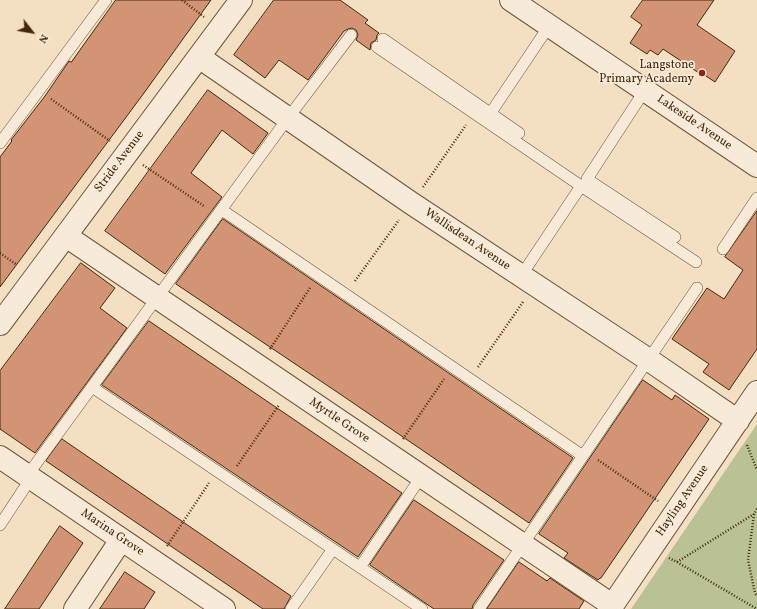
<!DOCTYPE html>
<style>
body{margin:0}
#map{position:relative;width:757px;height:609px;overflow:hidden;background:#f4dfc3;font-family:Vollkorn,serif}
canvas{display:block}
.north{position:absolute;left:12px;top:12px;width:40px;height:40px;-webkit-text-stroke:3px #f8ead8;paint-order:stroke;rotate:121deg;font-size:11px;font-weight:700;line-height:16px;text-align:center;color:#412a0c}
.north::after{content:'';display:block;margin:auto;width:14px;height:18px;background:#412a0c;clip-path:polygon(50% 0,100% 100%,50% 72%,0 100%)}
</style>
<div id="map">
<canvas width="757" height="609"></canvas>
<div class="north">N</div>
</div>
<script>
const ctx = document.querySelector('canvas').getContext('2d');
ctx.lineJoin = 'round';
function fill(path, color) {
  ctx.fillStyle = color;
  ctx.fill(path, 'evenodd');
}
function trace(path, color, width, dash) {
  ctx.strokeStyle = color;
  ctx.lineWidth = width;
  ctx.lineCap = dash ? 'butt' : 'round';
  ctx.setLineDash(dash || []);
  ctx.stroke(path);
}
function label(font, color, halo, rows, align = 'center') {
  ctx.font = font + ' Vollkorn,serif';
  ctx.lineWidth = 3.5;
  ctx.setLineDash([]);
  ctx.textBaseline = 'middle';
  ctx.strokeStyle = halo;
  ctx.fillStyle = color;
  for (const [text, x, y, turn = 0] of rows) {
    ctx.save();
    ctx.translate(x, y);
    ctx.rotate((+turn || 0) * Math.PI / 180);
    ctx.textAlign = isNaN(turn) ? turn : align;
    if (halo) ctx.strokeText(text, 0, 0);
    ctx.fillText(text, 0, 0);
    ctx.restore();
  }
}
fill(new Path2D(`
 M757,424V609H631Z`), '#bac295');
const building = new Path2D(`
 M116,0H211L144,93L0,287V157L12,141L11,140L45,96L69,61L71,62Z
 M274,0H340L368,20L365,23L379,33L377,35L376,40L371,43L370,50L356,40L358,35L356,30L352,28L348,29L344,31L308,80L279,60L265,78L234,55Z
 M643,0H714L697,25L735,51L715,82L703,74L702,75L663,49L658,55L650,50L647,54L630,43L642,25L631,17Z
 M208,90L268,133L253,154L222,130L191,173L222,197L165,274L105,231Z
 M757,211V349L729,390L703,372L709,364L672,339L707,288L724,299L743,270L725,257Z
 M223,219L573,458L529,523L340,394L176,284Z
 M81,263L115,288L100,308L127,328L35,453L0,429V371Z
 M149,321L402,493L358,557L102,385Z
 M643,380L672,400L675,395L709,419L601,578H600L598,580L564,558L568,553L539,534Z
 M62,439L291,596L284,609H263L46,461Z
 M414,500L504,560L473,605L472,609H434L370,565Z
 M60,526L83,543L39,609H5Z
 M519,562L547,581L550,578L584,601L579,609H487Z
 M125,572L155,592L144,609H100Z`);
fill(building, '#d39475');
trace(building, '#412a0c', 1);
const service = new Path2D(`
 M383,39L519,133
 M377,47L581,186L696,262
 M645,90L587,179L675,237
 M490,114L549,26
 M0,143L106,0
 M222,210L583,456
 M723,249L757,198
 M521,276L581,186
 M92,387L422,609
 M27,476L288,118L351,35
 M0,525L31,478
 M360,567L421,477
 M291,609L333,549
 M479,609L697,288`);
const minor = new Path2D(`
 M511,0L757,166
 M199,57L411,203L649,360L738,421
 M66,236L612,605
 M0,324L241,0
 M0,457L224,609
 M75,609L121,540
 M610,609L757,392`);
trace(service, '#6e573a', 12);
trace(minor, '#6e573a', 24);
trace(new Path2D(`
 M182,0L204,17
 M51,99L110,141
 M143,165L204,206
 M423,187L466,125
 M0,253L17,265
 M355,281L399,220
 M270,349L310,288
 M478,367L523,302
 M403,439L444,379
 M747,445L757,470
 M598,460L658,501
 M237,466L279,405
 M757,509L754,514L748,560L755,593L757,596
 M167,546L209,483
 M669,558L677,562L757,609
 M677,562L754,514`), '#412a0c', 2.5, [1, 2]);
trace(service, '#f8ead8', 11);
trace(minor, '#f8ead8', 22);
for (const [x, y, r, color] of [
 [702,73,4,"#8f2418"]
]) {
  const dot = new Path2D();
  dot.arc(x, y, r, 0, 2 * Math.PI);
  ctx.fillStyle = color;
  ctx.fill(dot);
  trace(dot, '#f8ead8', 1.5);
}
label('12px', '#412a0c', '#f8ead8', [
 ["Langstone",694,66],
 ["Primary Academy",694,80]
], 'right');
label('12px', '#412a0c', '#f8ead8', [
 ["Lakeside Avenue",694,123,34],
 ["Stride Avenue",120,162,-53],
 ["Wallisdean Avenue",467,240,34],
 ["Myrtle Grove",339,421,34],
 ["Hayling Avenue",683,501,-56],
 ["Marina Grove",112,533,34]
]);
</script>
